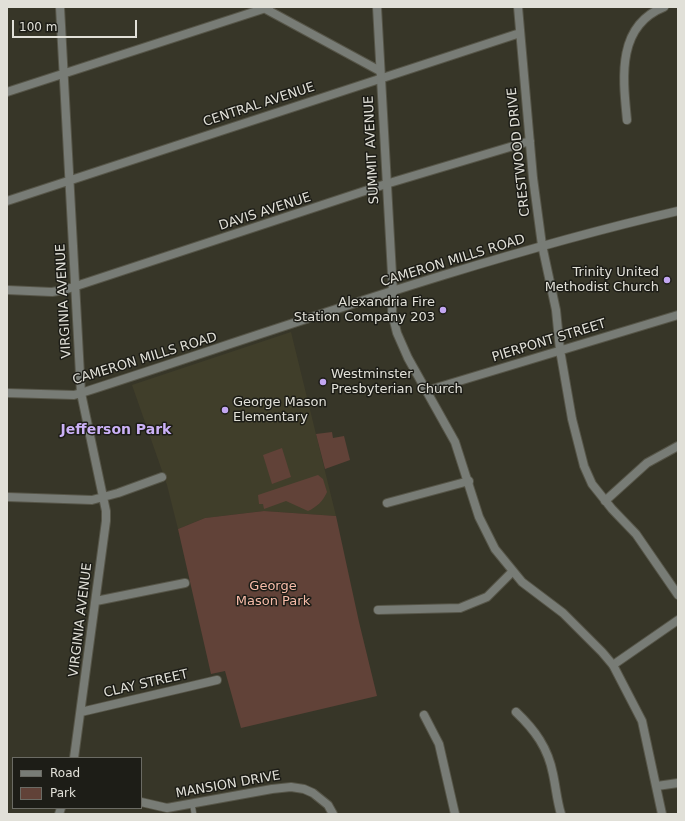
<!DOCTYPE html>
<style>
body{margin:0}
#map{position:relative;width:685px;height:821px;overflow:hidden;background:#373628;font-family:"DejaVu Sans",sans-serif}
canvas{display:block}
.frame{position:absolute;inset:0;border:8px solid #e1e0d8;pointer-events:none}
.legend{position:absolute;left:12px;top:757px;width:130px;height:52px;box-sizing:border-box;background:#1d1d17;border:1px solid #6b6b64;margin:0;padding:5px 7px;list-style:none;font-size:12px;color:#e1e0d8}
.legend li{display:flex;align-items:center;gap:8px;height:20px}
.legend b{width:20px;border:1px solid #6b6b64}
.scale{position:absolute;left:12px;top:20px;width:125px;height:18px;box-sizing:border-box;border:2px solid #e1e0d8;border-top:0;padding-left:5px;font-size:12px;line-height:14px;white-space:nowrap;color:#e1e0d8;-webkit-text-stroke:3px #1d1d17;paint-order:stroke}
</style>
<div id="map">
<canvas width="685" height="821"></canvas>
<div class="frame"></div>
<ul class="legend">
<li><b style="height:5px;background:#787c76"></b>Road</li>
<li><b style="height:11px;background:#614238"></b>Park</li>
</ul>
<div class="scale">100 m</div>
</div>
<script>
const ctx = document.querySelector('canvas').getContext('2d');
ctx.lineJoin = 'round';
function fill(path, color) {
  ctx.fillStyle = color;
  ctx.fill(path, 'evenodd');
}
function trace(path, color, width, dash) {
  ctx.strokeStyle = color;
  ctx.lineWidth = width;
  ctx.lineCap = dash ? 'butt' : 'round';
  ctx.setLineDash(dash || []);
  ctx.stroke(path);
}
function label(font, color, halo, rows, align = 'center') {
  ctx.font = font + ' "DejaVu Sans",sans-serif';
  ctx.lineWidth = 3;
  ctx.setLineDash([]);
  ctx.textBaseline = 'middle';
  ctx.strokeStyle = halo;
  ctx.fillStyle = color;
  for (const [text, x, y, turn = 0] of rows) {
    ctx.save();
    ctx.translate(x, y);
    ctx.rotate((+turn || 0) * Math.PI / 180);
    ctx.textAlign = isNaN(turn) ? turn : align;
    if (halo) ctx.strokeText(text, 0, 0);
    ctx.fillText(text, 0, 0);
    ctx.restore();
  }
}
fill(new Path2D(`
 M291,332L336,516L264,511L205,518L178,529L167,485L132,385Z`), '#403e2a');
fill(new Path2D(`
 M332,432L333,438L344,436L350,460L325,469L316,434Z
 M282,448L291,477L272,484L263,455Z
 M318,475L323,479L327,492C323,501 317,507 308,511L286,501L264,509L263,504H259L258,495Z
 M264,511L336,516L359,622L377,696L241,728L225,671L211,674L178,529L205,518Z`), '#614238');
const service = new Path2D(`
 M192,803L194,814`);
const minor = new Path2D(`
 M60,7L81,393L106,511V521L74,758
 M262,7L380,71
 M518,7L533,178L542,245L556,310L560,350L572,419L584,466L592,484L612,509L636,534L678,595
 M7,92L269,7
 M627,120C623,79 616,26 664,7
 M7,201L520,33
 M7,290L52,292L64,290L386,184L530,141
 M426,391L678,315
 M7,497L92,500L118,493L162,477
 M605,501L647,463L678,446
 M387,503L469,481
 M96,601L185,583
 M378,610L460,608L487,597L512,572
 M613,665L678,620
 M81,712L217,680
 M516,712C535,730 548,748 553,774C556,788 557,801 561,814
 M424,715L439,744L455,814
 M657,786L678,783
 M141,802L167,808L272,789L291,787L304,789L313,793L328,805L333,814
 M59,814L61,808`);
const tertiary = new Path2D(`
 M377,7L393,292L392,313L397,333L408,358L455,442L479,517L495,549L522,582L563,613L602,652L613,665L642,721L662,814
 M7,393L74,395L81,393C279,329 476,258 678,211`);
trace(service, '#565548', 6);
trace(minor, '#565548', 10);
trace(tertiary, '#565548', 10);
trace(service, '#787c76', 4.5);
trace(minor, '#787c76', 8);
trace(tertiary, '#787c76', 8);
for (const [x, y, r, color] of [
 [667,280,4,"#c3a7f2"],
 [443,310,4,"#c3a7f2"],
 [323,382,4,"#c3a7f2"],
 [225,410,4,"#c3a7f2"]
]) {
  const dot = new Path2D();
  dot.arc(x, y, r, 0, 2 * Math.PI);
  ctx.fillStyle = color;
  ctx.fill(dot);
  trace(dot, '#1d1d17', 1.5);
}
label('13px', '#e1e0d8', '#1d1d17', [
 ["CENTRAL AVENUE",259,105,-18],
 ["SUMMIT AVENUE",372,150,-93],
 ["CRESTWOOD DRIVE",519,152,-96],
 ["DAVIS AVENUE",265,212,-18],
 ["CAMERON MILLS ROAD",453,261,-17],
 ["VIRGINIA AVENUE",64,301,-93],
 ["PIERPONT STREET",549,341,-17],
 ["CAMERON MILLS ROAD",145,359,-17],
 ["VIRGINIA AVENUE",81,620,-83],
 ["CLAY STREET",146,684,-13],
 ["MANSION DRIVE",228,785,-10]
]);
label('13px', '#e1e0d8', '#1d1d17', [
 ["Trinity United",659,273],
 ["Methodist Church",659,288],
 ["Alexandria Fire",435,303],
 ["Station Company 203",435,318],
 ["Westminster",331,375,"left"],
 ["Presbyterian Church",331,390,"left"],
 ["George Mason",233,403,"left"],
 ["Elementary",233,418,"left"]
], 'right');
label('13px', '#f7bca9', '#1d1d17', [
 ["George",273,587],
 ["Mason Park",273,602]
]);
label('bold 14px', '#cbb1f6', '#1d1d17', [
 ["Jefferson Park",116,430]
]);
</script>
